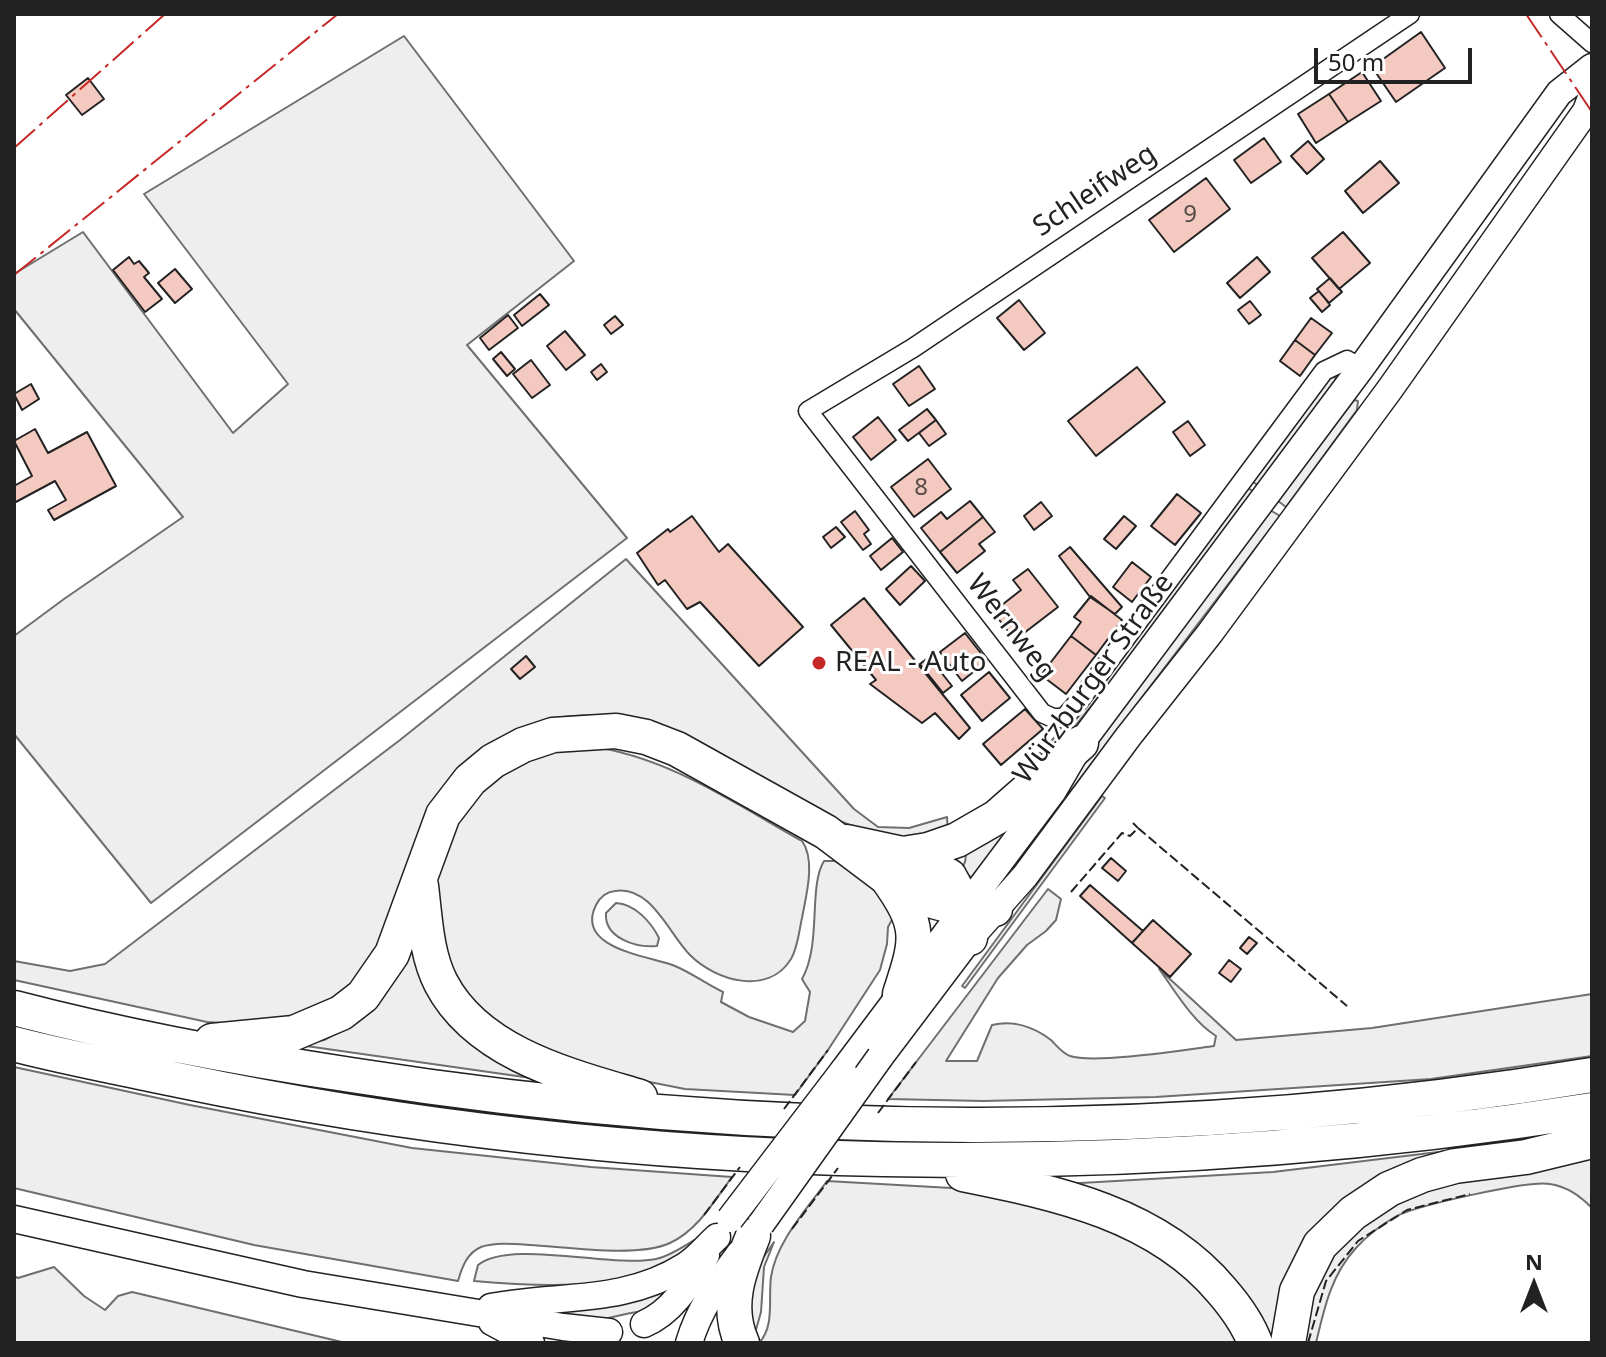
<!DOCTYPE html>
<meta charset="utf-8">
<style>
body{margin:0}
#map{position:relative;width:1606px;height:1357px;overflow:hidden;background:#fff;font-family:"Noto Sans",sans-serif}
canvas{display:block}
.frame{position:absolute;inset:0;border:16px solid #222;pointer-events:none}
.north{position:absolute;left:1494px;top:1245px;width:80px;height:80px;-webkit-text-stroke:6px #fff;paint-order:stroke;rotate:0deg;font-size:22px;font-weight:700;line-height:32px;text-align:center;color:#222}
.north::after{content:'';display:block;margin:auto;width:28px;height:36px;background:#222;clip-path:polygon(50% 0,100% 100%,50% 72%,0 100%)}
.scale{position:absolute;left:1314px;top:48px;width:158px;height:36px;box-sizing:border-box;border:4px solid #222;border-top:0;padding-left:10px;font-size:24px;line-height:28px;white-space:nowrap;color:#222;-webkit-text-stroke:6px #fff;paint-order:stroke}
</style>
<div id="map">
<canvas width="1606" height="1357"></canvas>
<div class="frame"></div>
<div class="north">N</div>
<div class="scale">50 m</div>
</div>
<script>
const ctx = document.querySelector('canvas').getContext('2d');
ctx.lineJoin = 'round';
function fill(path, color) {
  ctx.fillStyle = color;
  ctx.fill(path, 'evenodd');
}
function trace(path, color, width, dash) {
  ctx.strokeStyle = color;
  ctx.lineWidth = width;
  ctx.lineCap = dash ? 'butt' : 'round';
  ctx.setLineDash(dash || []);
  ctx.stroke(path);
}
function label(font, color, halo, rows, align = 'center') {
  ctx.font = font + ' "Noto Sans",sans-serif';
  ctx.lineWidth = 6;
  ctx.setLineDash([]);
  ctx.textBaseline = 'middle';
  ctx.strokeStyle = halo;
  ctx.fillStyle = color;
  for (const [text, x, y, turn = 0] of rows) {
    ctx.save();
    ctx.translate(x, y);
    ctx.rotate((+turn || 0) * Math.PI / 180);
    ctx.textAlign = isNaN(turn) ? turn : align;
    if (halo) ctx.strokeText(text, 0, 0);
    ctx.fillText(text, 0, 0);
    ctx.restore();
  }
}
const green = new Path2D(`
 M404,36L574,261L467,345L627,538L151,903L14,734V636L64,599L183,517L14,309V274L83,232L233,433L288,384L144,194Z
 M1334,375L1336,379L1259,486L1253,482L1329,377Z
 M1354,400L1358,401L1357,410L1286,507L1278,501Z
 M1248,488L1254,492L1149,633L1068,735L1005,791L1089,700Z
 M1270,510L1280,516L1006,876L1002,872Z
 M626,559L854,809L878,827L909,828L947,817L948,833L914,839L876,835L837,820L617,716C561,713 536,718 487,745L372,966L318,1014L251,1025L207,1022L14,980V961L70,971L105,964L400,740Z
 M588,746C667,756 734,803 802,841C816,860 806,896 802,918C799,931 798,947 791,959C768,996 716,981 690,955C669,934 651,885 615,891C606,892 600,897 596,905C574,949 650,956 675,966C692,973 706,984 723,992L721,1002L749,1017L793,1032L805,1021L810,992L802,979C822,943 808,887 824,861H835L883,892L894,916L888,927L887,944L880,970L828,1050L795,1095L685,1089L609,1074L504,1032L486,1017L453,976L433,896L449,829L494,773L541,751Z
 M1102,796L1105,798L965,988L962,986Z
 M1029,803L976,881L961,870L965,862L967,847Z
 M1048,889L1061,899L1056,920L1046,931L1027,945L998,978L946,1061H977L992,1025C1013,1020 1034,1027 1051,1040C1057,1046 1062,1053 1070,1056C1094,1064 1184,1050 1214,1046L1216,1036C1192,1021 1176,992 1159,969L1236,1040L1372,1028L1592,994V1056L1431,1079L1156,1097L983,1101L888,1099Z
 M616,903C635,904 651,922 659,938L657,946C636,948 604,938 606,913Z
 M411,929L425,972L545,1080L299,1045L324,1040L344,1029Z
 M14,1067L190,1105L412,1148L591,1167L732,1177C715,1200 698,1230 670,1243C638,1258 566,1247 530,1245C516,1244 495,1242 481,1247C467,1253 462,1267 458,1281L254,1245L14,1188Z
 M1496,1145L1357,1196L1275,1343H1265L1250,1310L1063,1184L1273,1172Z
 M1592,1151V1208C1580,1196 1568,1187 1550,1184C1529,1180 1414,1206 1395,1217C1381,1225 1367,1236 1356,1248C1331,1275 1324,1309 1316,1343H1296L1325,1251L1390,1196Z
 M827,1181L969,1189L1044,1200L1162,1246L1247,1343H759C775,1326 768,1299 771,1277C776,1242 807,1209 827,1181Z
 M696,1239C662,1296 531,1286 474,1281L478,1265C510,1239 612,1268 656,1259C670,1256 684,1246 696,1239Z
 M774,1242L764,1267L761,1312L754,1337L747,1328L756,1268Z
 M54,1267L84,1296L105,1310L118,1296L132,1292L346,1343H14V1276L18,1278Z
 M672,1286L649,1311C626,1311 612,1320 593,1320C575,1321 554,1312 536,1308Z`);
fill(green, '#eee');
trace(green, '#6f6f6f', 2);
const building = new Path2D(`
 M1421,32L1445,68L1396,102L1372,67Z
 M1362,72L1381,101L1348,122L1329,94Z
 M88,78L104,99L82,115L66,95Z
 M1329,94L1348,122L1316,143L1298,114Z
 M1264,138L1281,162L1251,183L1234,160Z
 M1308,141L1324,159L1307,174L1291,156Z
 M1380,161L1399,183L1363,213L1345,191Z
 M1206,178L1230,209L1174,252L1149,220Z
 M1343,232L1370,263L1339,289L1312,258Z
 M129,257L134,264L139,261L149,273L144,277L162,299L145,312L113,270Z
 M1257,257L1270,272L1240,298L1227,283Z
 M175,269L192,289L175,303L158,283Z
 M1330,278L1342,292L1329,303L1317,289Z
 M1319,291L1330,305L1322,312L1310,298Z
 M540,294L549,305L522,326L514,315Z
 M1019,300L1045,333L1024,350L997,318Z
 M1250,301L1261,315L1249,324L1238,310Z
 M508,315L518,328L489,350L480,338Z
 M615,316L623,325L611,334L604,325Z
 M1311,318L1332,333L1315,355L1295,340Z
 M565,331L585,355L566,370L547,346Z
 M1295,340L1315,355L1300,376L1280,361Z
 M501,352L515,369L507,376L493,359Z
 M531,360L550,385L532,398L513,374Z
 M601,364L607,372L597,380L591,372Z
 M919,366L935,389L909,406L893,384Z
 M1137,367L1165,402L1096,456L1068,421Z
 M31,384L39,399L22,410L14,394Z
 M927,409L936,420L908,441L899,430Z
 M878,417L896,440L871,460L853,437Z
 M936,420L946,434L929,446L919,433Z
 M1188,421L1205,445L1190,456L1173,432Z
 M35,429L48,453L87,432L116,486L54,520L48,510L66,500L55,481L14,503V486L32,476L14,441Z
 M928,459L951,489L914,517L891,487Z
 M1177,494L1201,513L1175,545L1151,526Z
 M970,501L983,517L940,552L921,528L941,512L947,519Z
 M1041,502L1052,516L1034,530L1024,516Z
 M855,511L869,530L864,534L871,544L863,550L841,522Z
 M692,516L719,552L728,544L803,627L759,666L700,602L687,609L665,580L658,585L637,553L668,529L670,532Z
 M1124,516L1136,526L1116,549L1104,539Z
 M983,517L995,532L979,544L985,551L957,573L940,552Z
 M836,527L845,537L831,548L823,537Z
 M892,538L903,552L881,570L870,556Z
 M1070,547L1122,607L1115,614L1090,597L1059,556Z
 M1132,562L1151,577L1132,602L1113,587Z
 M911,566L925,581L900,605L886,589Z
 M1028,569L1058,607L1015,640L993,612L1021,590L1013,580Z
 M1091,596L1122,620L1096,655L1071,636L1081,622L1074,617Z
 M864,598L970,728L959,739L935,713L922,723L870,684L876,680L831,625Z
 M965,633L987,661L962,681L940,652Z
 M1071,636L1096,655L1066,694L1041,675Z
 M526,656L535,667L520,679L511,669Z
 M929,657L952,686L943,693L920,664Z
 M989,672L1010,698L982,721L961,695Z
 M1025,709L1043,729L1001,765L983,744Z
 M1111,858L1126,871L1118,881L1102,868Z
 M1090,885L1143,931L1132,943L1080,896Z
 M1153,920L1191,954L1170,977L1132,943Z
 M1249,937L1257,943L1247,954L1240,948Z
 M1229,960L1241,969L1231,982L1219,973Z`);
fill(building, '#f3c9c0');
trace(building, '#222', 2);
const street = new Path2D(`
 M1559,14L1592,43
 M1361,368L1347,360L1324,371L1080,700L1064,718H1053L1042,713L808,411L913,348L1410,14`);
const secondary = new Path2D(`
 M880,1057L970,938L1025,876L1128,737L1210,633L1390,389L1586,111L1592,95
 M843,1071L1053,791L1081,743L1361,368L1559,93L1592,67
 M14,1219L303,1284L563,1327L609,1332
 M491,1307C558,1294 623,1305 685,1266C697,1259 707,1246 717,1237
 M492,1322L531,1343
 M644,1324C674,1311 689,1283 706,1255
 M689,1343C699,1309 719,1281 740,1253`);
const highway = new Path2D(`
 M847,842L903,854L928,850L957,840L997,817L1081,743
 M903,854L949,876L966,907L970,938
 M887,878C922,927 918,939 900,994
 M421,886C425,918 426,954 441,983C478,1054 570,1076 640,1097
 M14,1008C125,1037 238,1058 351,1075C761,1140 1182,1143 1592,1075
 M212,1041L294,1033L341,1013L363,996L392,954L443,815L470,780L493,761L523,745L553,735L616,731L646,737L677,749L826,832L887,878L933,901L951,906L995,909
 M14,1044C68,1058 123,1068 178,1080C641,1177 1125,1184 1592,1110
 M963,1174C1057,1193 1158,1214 1222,1291C1235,1306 1248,1324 1255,1343
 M742,1343C725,1306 739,1271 753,1236
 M1288,1343L1297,1291L1320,1245L1353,1213L1389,1189L1422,1175L1455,1166L1526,1157L1592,1141`);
trace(street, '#222', 21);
trace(secondary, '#222', 29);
trace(highway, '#222', 37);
trace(street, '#fff', 18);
trace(secondary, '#fff', 26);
trace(highway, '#fff', 34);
const secondaryBridge = new Path2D(`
 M730,1219L843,1071
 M761,1224L880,1057`);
trace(secondaryBridge, '#222', 29, []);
trace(secondaryBridge, '#fff', 26);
trace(new Path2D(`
 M1138,828L1347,1006
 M1071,892L1122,833L1130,836L1138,828L1133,823
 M784,1109L828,1050
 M878,1113L916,1062
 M704,1215L740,1167
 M792,1229L838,1168
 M1308,1343L1326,1281L1358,1241L1407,1210L1470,1194`), '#222', 2, [10, 4]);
trace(new Path2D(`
 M1526,14L1592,112
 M14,148L165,14
 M14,275L338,14`), '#c62828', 2, [28, 6, 4, 6]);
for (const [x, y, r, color] of [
 [819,663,8,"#c62828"]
]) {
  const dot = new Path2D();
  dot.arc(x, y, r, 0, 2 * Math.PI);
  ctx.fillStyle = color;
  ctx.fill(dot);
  trace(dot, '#fff', 3);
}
label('24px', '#564c4a', null, [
 ["9",1190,215],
 ["8",921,488]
]);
label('28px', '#222', '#fff', [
 ["Schleifweg",1095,191,-34],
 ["Wernweg",1011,628,52],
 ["Würzburger Straße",1094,679,-54]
]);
label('28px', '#222', '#fff', [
 ["REAL - Auto",835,663]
], 'left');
</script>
